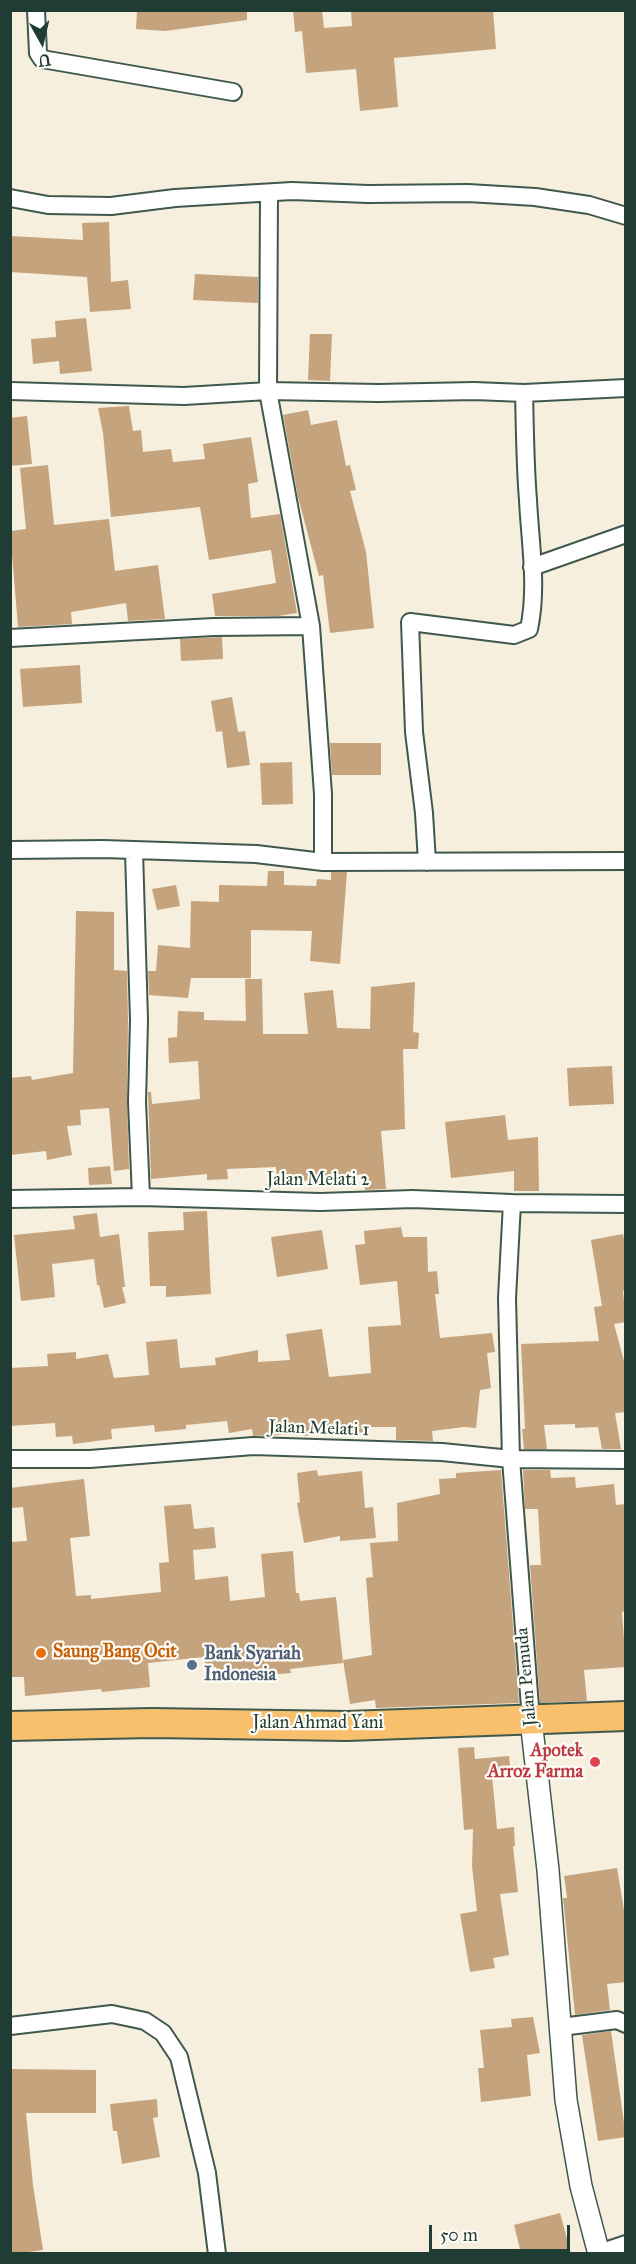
<!DOCTYPE html>
<style>
body{margin:0}
#map{position:relative;width:636px;height:2264px;overflow:hidden;background:#f6efdd;font-family:"IM FELL Great Primer",serif}
canvas{display:block}
.frame{position:absolute;inset:0;border:12px solid #1f3d34;pointer-events:none}
.north{position:absolute;left:12px;top:12px;width:60px;height:60px;-webkit-text-stroke:4px #fdfcf7;paint-order:stroke;rotate:172deg;font-size:16px;font-weight:700;line-height:24px;text-align:center;color:#1f3d34}
.north::after{content:'';display:block;margin:auto;width:21px;height:27px;background:#1f3d34;clip-path:polygon(50% 0,100% 100%,50% 72%,0 100%)}
.scale{position:absolute;left:429px;top:2225px;width:141px;height:27px;box-sizing:border-box;border:3px solid #1f3d34;border-top:0;padding-left:8px;font-size:18px;line-height:21px;white-space:nowrap;color:#1f3d34;-webkit-text-stroke:4px #fdfcf7;paint-order:stroke}
</style>
<div id="map">
<canvas width="636" height="2264"></canvas>
<div class="frame"></div>
<div class="north">U</div>
<div class="scale">50 m</div>
</div>
<script>
const ctx = document.querySelector('canvas').getContext('2d');
ctx.lineJoin = 'round';
function fill(path, color) {
  ctx.fillStyle = color;
  ctx.fill(path, 'evenodd');
}
function trace(path, color, width, dash) {
  ctx.strokeStyle = color;
  ctx.lineWidth = width;
  ctx.lineCap = dash ? 'butt' : 'round';
  ctx.setLineDash(dash || []);
  ctx.stroke(path);
}
function label(font, color, halo, rows, align = 'center') {
  ctx.font = font + ' "IM FELL Great Primer",serif';
  ctx.lineWidth = 4.5;
  ctx.setLineDash([]);
  ctx.textBaseline = 'middle';
  ctx.strokeStyle = halo;
  ctx.fillStyle = color;
  for (const [text, x, y, turn = 0] of rows) {
    ctx.save();
    ctx.translate(x, y);
    ctx.rotate((+turn || 0) * Math.PI / 180);
    ctx.textAlign = isNaN(turn) ? turn : align;
    if (halo) ctx.strokeText(text, 0, 0);
    ctx.fillText(text, 0, 0);
    ctx.restore();
  }
}
fill(new Path2D(`
 M137,10H247V20L165,31L136,29Z
 M293,10H322L324,28L352,26L351,10H493L496,49L394,58L398,107L360,111L356,69L306,73L302,31L295,32Z
 M109,222L111,282L128,280L131,309L90,312L87,277L10,272V236L83,240L82,223Z
 M195,274L258,277V303L193,300Z
 M86,318L92,371L60,374L59,361L33,364L31,339L56,337L55,321Z
 M310,334H332L330,381L308,380Z
 M129,406L133,431L141,430L143,452L171,449L173,462L205,459L203,444L251,437L258,482L248,484L251,518L280,514L297,613L278,616H215L212,594L276,583L271,550L209,560L200,507L111,517L103,433L98,408Z
 M308,410L311,425L337,420L346,466L350,465L356,490L350,491L366,552L374,628L330,633L323,575L319,576L298,497L283,415Z
 M27,416L32,464L10,466V418Z
 M48,465L54,525L109,519L115,571L158,565L165,619L128,621L126,603L71,612L72,624L18,627L10,531L26,529L20,468Z
 M222,637L223,659L181,661L180,639Z
 M80,665L82,703L23,707L20,669Z
 M232,697L238,732L245,731L250,765L227,768L222,731L216,732L211,701Z
 M330,743H381V775H332Z
 M292,762L293,804L262,805L260,763Z
 M268,871H284V885L316,886L317,879L331,880V872H347L340,964L310,961L312,931L251,930V978H191L188,998L149,995L148,971H156L158,945L190,948L191,901L219,902V885L267,886Z
 M176,885L180,906L157,910L152,889Z
 M76,911L114,912V970L127,971L128,1020L127,1102L129,1169L114,1171L109,1108L80,1110L81,1125L67,1126L72,1155L47,1160L46,1151L10,1155V1078L31,1076L32,1080L73,1073Z
 M245,979H262L263,1034H308L304,993L333,990L337,1028L370,1029L371,987L415,982L413,1032L419,1033L418,1049H403L405,1129L381,1131L386,1189L365,1190L363,1174L293,1182V1179L277,1180L276,1167L227,1169L228,1179L207,1180V1174L151,1179L148,1092H151L152,1104L200,1099L198,1061L169,1063L168,1038L177,1037L178,1011L204,1012V1020L246,1021Z
 M612,1066L614,1104L569,1106L567,1068Z
 M505,1115L508,1140L538,1137L539,1191H514V1171L451,1178L445,1122Z
 M110,1166L112,1184L89,1185L88,1168Z
 M207,1211L211,1294L166,1297V1286H150L148,1232L184,1230L183,1212Z
 M97,1213L100,1237L119,1234L125,1287H122L126,1303L104,1308L99,1285H97L94,1259L52,1264L55,1297L21,1301L14,1235L75,1229L73,1216Z
 M401,1227L403,1237H427L428,1272L437,1271L439,1294H435L440,1338L492,1333L495,1352L487,1353L491,1388L480,1390L476,1428L464,1427L432,1431L433,1441L396,1440V1427H366L367,1432L342,1434L341,1430L304,1436L303,1434L253,1436L252,1429L229,1433L227,1421L186,1425V1429L155,1432L154,1425L111,1429L112,1439L73,1444L72,1436L56,1437L55,1423L10,1426V1368L48,1366L47,1354L76,1352V1359L108,1354L114,1378L149,1375L146,1342L177,1339L180,1368L216,1365L215,1358L258,1350V1362L290,1360L286,1334L322,1329L329,1377L371,1373L368,1327L401,1325L397,1281L360,1285L355,1245L365,1244L364,1231Z
 M322,1230L328,1269L277,1277L271,1237Z
 M623,1234L626,1249V1291H623L626,1322L614,1324L624,1361L626,1379V1412L615,1413L621,1449H602L598,1427L575,1428V1424L544,1425L547,1449H524L522,1429H525L521,1344L599,1341L594,1307L602,1306L591,1240Z
 M317,1470L318,1476L362,1471L365,1508L373,1507L376,1538L340,1541V1536L304,1543L297,1503L300,1502L297,1473Z
 M501,1470L519,1703L376,1708L375,1700L350,1704L343,1660L372,1655L366,1578L373,1577L370,1543L398,1541L397,1503L440,1494L439,1479L456,1478V1473Z
 M523,1470H550L551,1478L575,1477L576,1488L614,1484L616,1505L626,1504V1611L622,1612L626,1667L584,1670L587,1701L540,1703L530,1565H541L538,1509H525Z
 M84,1479L90,1536L70,1538L76,1596L91,1595V1599L161,1592L159,1563L169,1562L164,1506L191,1504L194,1529L214,1527L216,1548L193,1550L195,1580L228,1576L230,1601L265,1597L261,1554L293,1551L296,1593H299L300,1601L336,1597L343,1663L290,1669L291,1673L256,1676V1671L218,1678L216,1667L206,1668L204,1657L148,1663L150,1687L102,1692L101,1689L25,1696L24,1677H10V1542L27,1541L23,1507L10,1508V1488Z
 M474,1747L475,1759L509,1756L511,1774L492,1775L497,1829L514,1827L515,1846H513L518,1892L500,1894L509,1955L493,1958L495,1968L470,1972L460,1914L477,1911L472,1866L473,1829L464,1830L458,1748Z
 M617,1868L626,1922V1982L607,1984L610,2010L575,2015L563,1898H567L564,1876Z
 M533,2017L540,2053L527,2055L531,2096L481,2102L478,2068H484L480,2030L512,2027L511,2019Z
 M611,2031L626,2137L598,2141L582,2035Z
 M10,2069L96,2070V2113H26L33,2185L43,2250L22,2253H10Z
 M157,2099L158,2117L153,2118L160,2157L122,2164L117,2131H113L110,2104Z
 M560,2213L571,2253H521L514,2225Z`), '#c5a37d');
const minor = new Path2D(`
 M36,10L38,53L42,59L233,92
 M269,193L268,391L311,626L323,794V862
 M10,198L48,205L111,206L175,198L292,191L368,194L468,193L535,197L589,205L626,216
 M10,391L184,396L268,391L378,393L474,391L524,393L626,388
 M532,567L626,534
 M10,638L214,627L311,626
 M10,850L103,849L256,854L323,862L626,861
 M134,851L139,1020L137,1102L141,1197
 M427,862L424,813L414,732L410,622L514,635L529,629C538,587 530,542 528,500C525,464 525,429 524,393
 M10,1199L141,1197L320,1202L413,1199L512,1203L626,1204
 M512,1203L507,1298L511,1459L531,1720
 M10,1459H90L253,1446L442,1452L511,1459L626,1460
 M10,2026L112,2014L145,2021L163,2033L179,2057L207,2173L217,2254
 M561,2027L617,2020L626,2024
 M599,2253L626,2244`);
const tertiary = new Path2D(`
 M531,1720L548,1870L566,2100L581,2186L599,2254`);
const trunk = new Path2D(`
 M10,1726L152,1723L347,1726L626,1716`);
trace(minor, '#3f584d', 20);
trace(tertiary, '#3f584d', 24);
trace(trunk, '#3f584d', 32);
trace(minor, '#fff', 16);
trace(tertiary, '#fff', 21);
trace(trunk, '#f8bf6c', 28);
for (const [x, y, r, color] of [
 [41,1653,6,"#e8710a"],
 [192,1665,6,"#5c6f8a"],
 [595,1762,6,"#e0444e"]
]) {
  const dot = new Path2D();
  dot.arc(x, y, r, 0, 2 * Math.PI);
  ctx.fillStyle = color;
  ctx.fill(dot);
  trace(dot, '#fdfcf7', 2);
}
label('18px', '#1f3d34', '#fdfcf7', [
 ["Jalan Melati 2",318,1181],
 ["Jalan Melati 1",319,1429,2],
 ["Jalan Pemuda",527,1677,-95],
 ["Jalan Ahmad Yani",318,1724]
]);
label('bold 18px', '#c56008', '#fdfcf7', [
 ["Saung Bang Ocit",53,1653]
], 'left');
label('bold 18px', '#4e5e75', '#fdfcf7', [
 ["Bank Syariah",204,1655],
 ["Indonesia",204,1676]
], 'left');
label('bold 18px', '#be3a42', '#fdfcf7', [
 ["Apotek",583,1752],
 ["Arroz Farma",583,1773]
], 'right');
</script>
